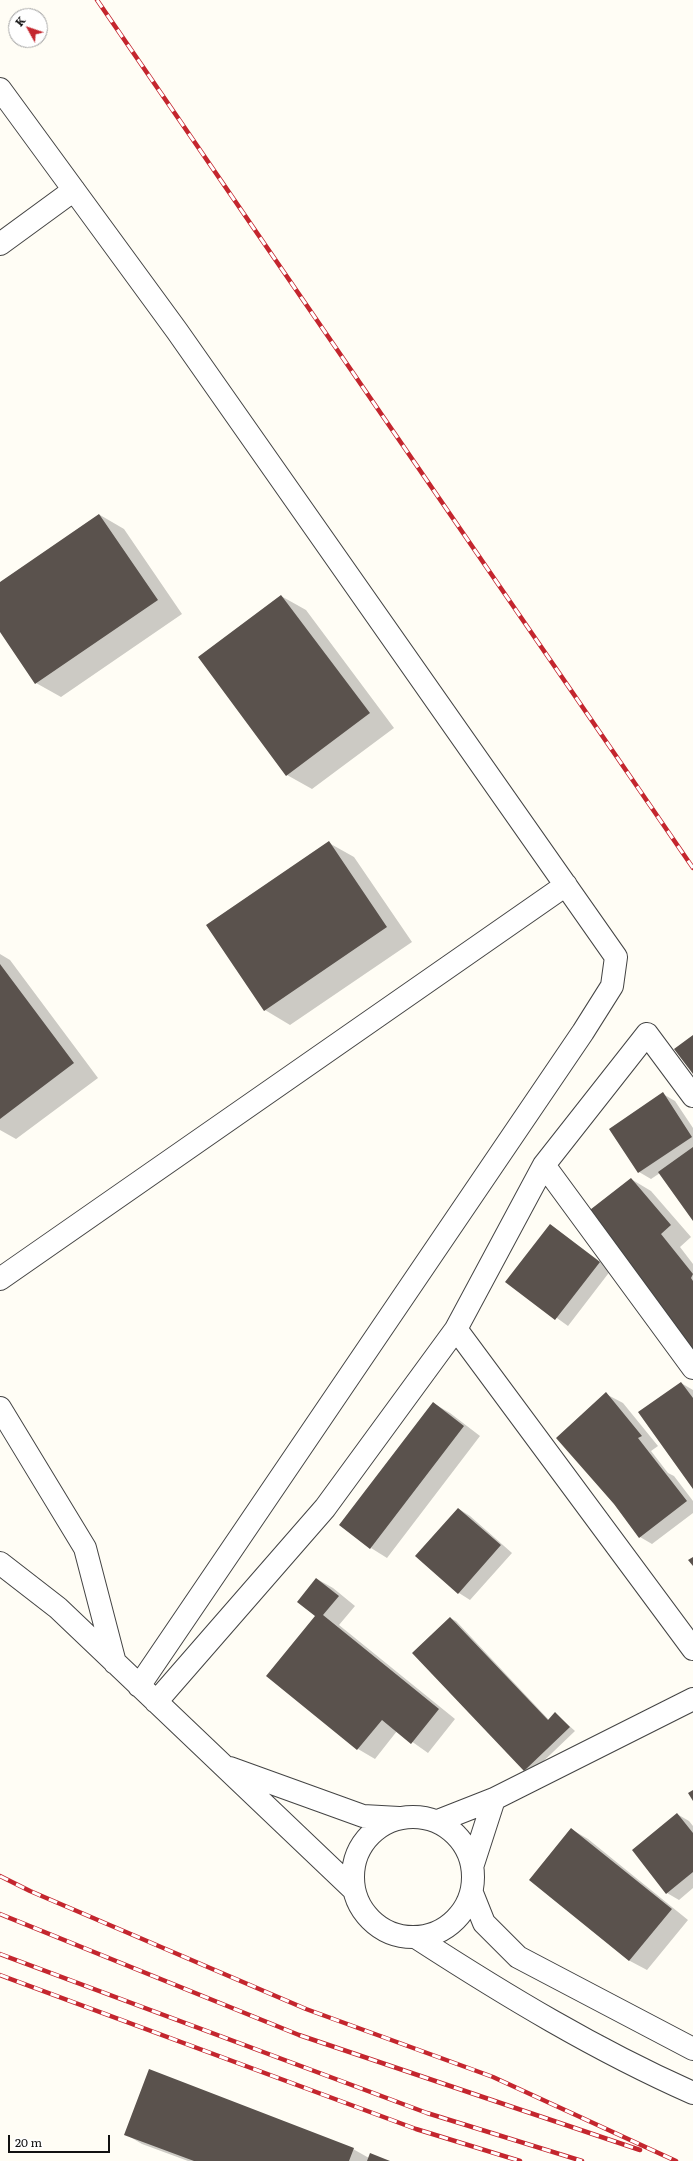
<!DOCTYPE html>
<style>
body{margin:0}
#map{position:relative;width:693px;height:2161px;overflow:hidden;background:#fffdf5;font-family:Literata,serif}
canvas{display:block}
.north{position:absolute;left:8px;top:8px;width:40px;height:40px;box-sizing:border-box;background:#fff;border:1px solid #a0a0a0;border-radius:50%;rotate:310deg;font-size:11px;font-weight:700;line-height:16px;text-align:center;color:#111}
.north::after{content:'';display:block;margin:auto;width:14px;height:18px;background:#c4262e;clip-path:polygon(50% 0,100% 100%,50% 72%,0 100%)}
.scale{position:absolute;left:8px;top:2135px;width:102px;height:18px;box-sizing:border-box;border:2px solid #111;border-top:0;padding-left:5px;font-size:12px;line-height:14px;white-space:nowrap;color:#111;-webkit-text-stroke:3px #fff;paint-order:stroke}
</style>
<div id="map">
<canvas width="693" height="2161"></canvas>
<div class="north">K</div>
<div class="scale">20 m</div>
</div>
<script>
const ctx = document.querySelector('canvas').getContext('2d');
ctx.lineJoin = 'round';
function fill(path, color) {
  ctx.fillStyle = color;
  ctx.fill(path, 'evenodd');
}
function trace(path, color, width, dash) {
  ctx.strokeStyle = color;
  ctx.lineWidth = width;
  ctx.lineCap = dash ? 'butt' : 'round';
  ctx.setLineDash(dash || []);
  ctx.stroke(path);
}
fill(new Path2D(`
 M100,515L124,529L182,614L61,697L36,683L0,630V583Z
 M281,596L306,610L394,728L312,789L287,775Z
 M329,843L354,857L412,942L290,1025L265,1010Z
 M0,954L10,960L98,1078L16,1139L0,1130Z
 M663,1094L675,1101L693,1128V1220L660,1173L651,1179L639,1172Z
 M631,1179L651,1191L691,1237L680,1247L693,1264V1352Z
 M551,1225L611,1270L568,1326L507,1282Z
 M681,1383L693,1390V1487Z
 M606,1394L623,1403L658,1446L651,1451L668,1473L674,1476L693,1501V1513L652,1544L640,1537L614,1504L558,1438Z
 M433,1403L450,1413L480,1436L387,1558L371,1548Z
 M459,1509L470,1516L512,1553L470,1600L459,1593Z
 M317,1579L333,1588L355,1606L339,1625L455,1719L428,1753L397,1731L375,1759L358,1749L267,1676L316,1616Z
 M450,1618L456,1621L549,1720L556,1714L575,1731L530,1774L524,1770Z
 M677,1814L689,1821L693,1826V1888L679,1900L667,1893Z
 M571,1829L588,1839L688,1920L647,1970L630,1961L531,1879Z
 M125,2134L353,2149L369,2158L388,2161H188L142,2144Z`), '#0003');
fill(new Path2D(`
 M99,514L158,600L35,684L0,632V582Z
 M281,595L370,713L286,776L198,657Z
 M329,841L387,927L264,1011L206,925Z
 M0,964L74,1063L0,1119Z
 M693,1035V1074L674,1049Z
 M663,1092L692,1137L638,1173L609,1129Z
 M693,1147V1221L658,1172Z
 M631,1178L671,1225L661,1234L693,1274L691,1278L693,1281V1354L586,1213Z
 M550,1224L600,1262L555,1320L505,1282Z
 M681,1382L693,1398V1489L638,1412Z
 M606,1392L642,1436L638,1438L687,1501L639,1538L614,1504L556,1438Z
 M433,1402L464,1426L370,1549L339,1525Z
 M458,1508L501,1545L458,1594L415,1556Z
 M693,1557V1566L688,1560Z
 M316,1578L339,1596L323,1615L439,1709L411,1744L382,1720L357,1750L266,1676L315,1616L297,1602Z
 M450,1617L548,1720L555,1712L570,1727L524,1771L412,1653Z
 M693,1790V1801L688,1793Z
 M677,1813L693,1833V1872L666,1894L632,1850Z
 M571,1828L672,1909L629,1961L529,1880Z
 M149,2069L354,2148L349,2161H194L124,2135Z
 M370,2153L390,2161H367Z`), '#5a524d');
const minor = new Path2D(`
 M0,89L177,331L616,957L612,986L583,1032L139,1686
 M0,244L74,190
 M544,1165L693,1368
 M0,1279L566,885
 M456,1329L693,1649
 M0,1408L85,1548L115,1663
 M0,1563L58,1608L354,1890
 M156,1702L325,1508L456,1329L544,1165L647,1034L693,1096
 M230,1768L363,1816L399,1818
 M494,1799L693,1699
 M353 1877a60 60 0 1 1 120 0a60 60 0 1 1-120 0Z
 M438,1821L494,1799L473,1864
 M472,1893L484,1923L518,1957L693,2049
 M417,1938C505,1995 596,2050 693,2093`);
trace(minor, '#444', 24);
trace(minor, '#fff', 22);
const rail = new Path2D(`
 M97,0L693,868
 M0,1876L30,1891L306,2009L493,2077L676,2161
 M0,1914L299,2035L640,2150
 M0,1954L427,2113L582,2161
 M0,1975L416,2129L520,2161`);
trace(rail, '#c4262e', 4.5);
trace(rail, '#fff', 3, [9]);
</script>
